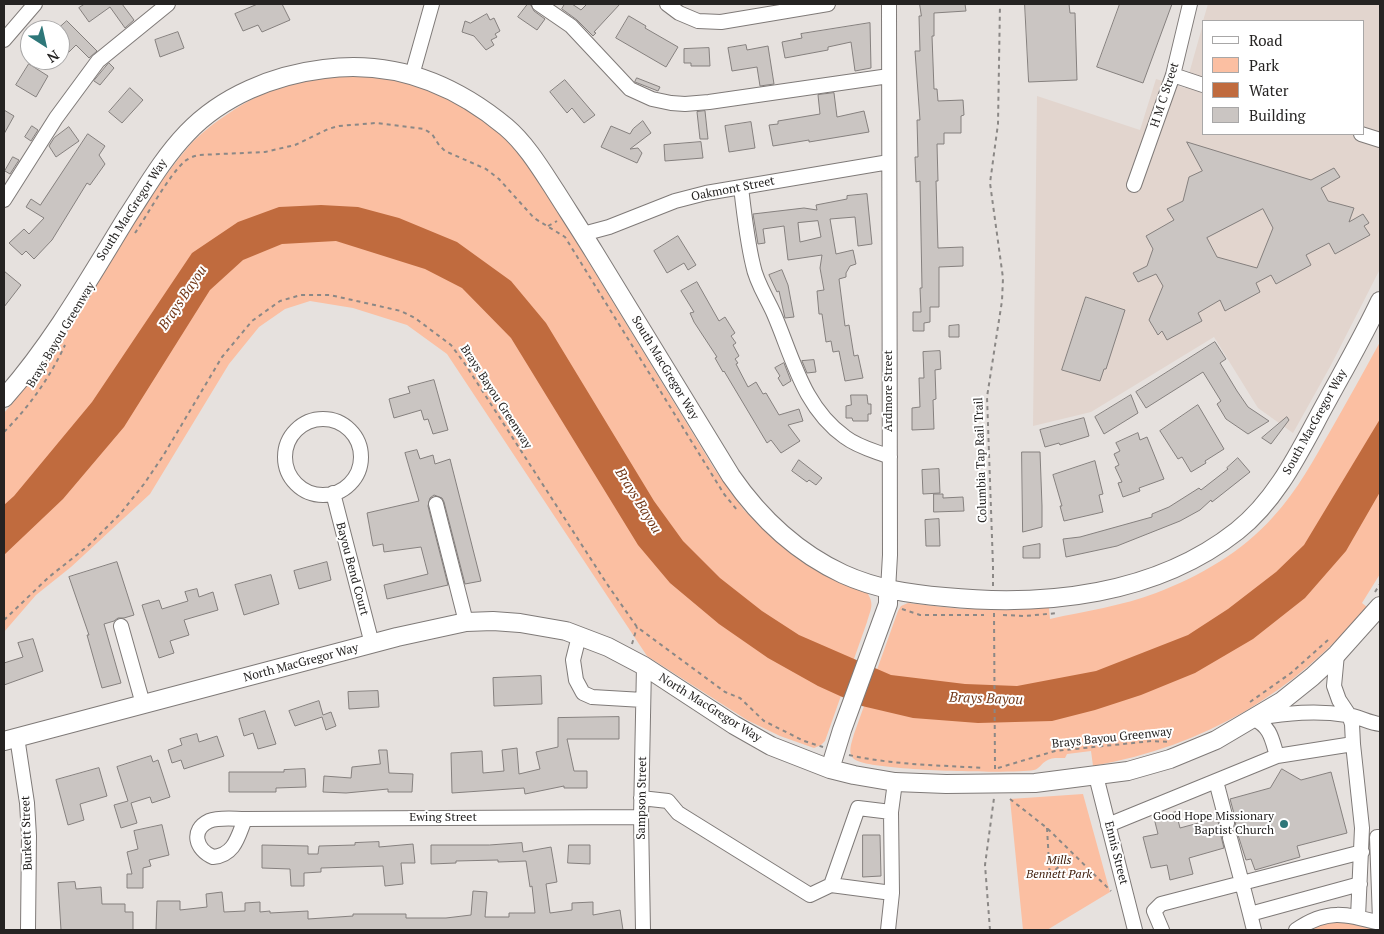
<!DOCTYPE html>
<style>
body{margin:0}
#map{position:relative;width:1384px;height:934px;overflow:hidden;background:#e6e1de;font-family:"PT Serif",serif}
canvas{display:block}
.frame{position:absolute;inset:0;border:5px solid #252322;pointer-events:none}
.legend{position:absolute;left:1202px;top:20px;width:162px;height:115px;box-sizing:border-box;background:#fff;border:1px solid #a8a7a7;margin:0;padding:6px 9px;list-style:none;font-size:15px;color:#252322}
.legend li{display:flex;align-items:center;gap:10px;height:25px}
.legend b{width:25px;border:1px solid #a8a7a7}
.north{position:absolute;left:20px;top:20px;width:50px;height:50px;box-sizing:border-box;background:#fff;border:1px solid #a8a7a7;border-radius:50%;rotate:145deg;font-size:14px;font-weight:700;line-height:20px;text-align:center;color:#252322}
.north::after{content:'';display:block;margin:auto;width:18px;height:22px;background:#2e7779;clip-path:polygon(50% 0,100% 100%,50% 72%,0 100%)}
</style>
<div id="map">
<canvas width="1384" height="934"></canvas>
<div class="frame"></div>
<ul class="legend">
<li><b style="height:6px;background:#fff"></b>Road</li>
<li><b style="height:14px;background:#fbbfa2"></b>Park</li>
<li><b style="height:14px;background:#c06b3e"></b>Water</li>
<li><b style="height:14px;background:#cac5c2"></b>Building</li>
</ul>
<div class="north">N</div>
</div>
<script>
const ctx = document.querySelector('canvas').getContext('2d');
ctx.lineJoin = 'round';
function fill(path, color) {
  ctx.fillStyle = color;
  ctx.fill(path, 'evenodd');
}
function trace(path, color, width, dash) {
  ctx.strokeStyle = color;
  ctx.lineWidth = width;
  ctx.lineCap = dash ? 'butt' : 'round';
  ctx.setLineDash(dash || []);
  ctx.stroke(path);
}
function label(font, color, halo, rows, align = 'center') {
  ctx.font = font + ' "PT Serif",serif';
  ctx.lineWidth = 4;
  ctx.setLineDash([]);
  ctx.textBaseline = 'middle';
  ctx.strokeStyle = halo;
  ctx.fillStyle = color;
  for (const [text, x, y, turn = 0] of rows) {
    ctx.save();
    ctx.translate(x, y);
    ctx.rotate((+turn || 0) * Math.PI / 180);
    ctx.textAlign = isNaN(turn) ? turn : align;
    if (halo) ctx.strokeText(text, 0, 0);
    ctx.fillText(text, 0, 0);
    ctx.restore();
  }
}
fill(new Path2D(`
 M1208,4H1380V266L1379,271L1331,365L1293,433L1258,408L1214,337L1091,412L1033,426L1037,96L1140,130L1156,79L1185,88L1203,24V134H1363V21H1203Z`), '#e2d5ce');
fill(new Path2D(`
 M378,75L402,81L445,95L484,118L513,144L532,169L715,470L744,510L775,539L866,591C875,604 871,608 867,622L825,741L821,745L814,748L780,736L747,720L647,656L447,354L407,325L353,308L310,301L285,309L259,327L229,364L150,494L71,567L36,595L4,632V413C46,365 80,309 114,255C138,218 160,179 189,146C208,125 241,104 266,92C301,76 340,76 378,75Z
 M1380,342V574L1362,603L1367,607C1293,694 1205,746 1093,766L1091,751L1067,754L1065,758C1059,758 1051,757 1046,761C1042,763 1039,769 1034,770C1013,774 867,771 854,759C847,753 852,742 854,734L898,611L901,606L908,603L962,609L1049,608L1050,619C1085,611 1122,606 1156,593C1200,576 1242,552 1273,517C1298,490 1314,459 1332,428C1348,400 1364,371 1380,342Z
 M1083,794L1110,892L1047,930H1023L1010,799Z
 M1342,919L1380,927V930H1306L1326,921Z`), '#fbbfa2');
fill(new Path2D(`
 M321,205L358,207L399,218L457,242L511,281L546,323L654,501L683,541L720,578L762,611L799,635L891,675L965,684L1017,686L1096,671L1188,635L1228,609L1276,572L1304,545L1380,419V492L1346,551L1305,598L1253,639L1195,673L1141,695L1095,710L1052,721L978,723L913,718L862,706L818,686L768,658L719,624L670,583L638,545L511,338L462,288L425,269L336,241L282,244L243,260L210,290L124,427L63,499L4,555V505L14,496L92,402L192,253L238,222L279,207Z`), '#c06b3e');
const building = new Path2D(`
 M85,4H122L134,20L125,28L110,7L89,22L79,8Z
 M258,4H282L290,20L262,32L258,25L243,31L235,14Z
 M528,4L531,5L534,11L545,19L537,30L518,17Z
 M565,4H572L581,10L587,4H620L594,32L596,33L593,36L577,20L562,9Z
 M920,4H965L966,11L934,13V36H932L934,89H937L938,101L963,100L964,115L961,116V133H944V144H937L938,181H936L938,248L963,247V266L939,267V307H930V322L924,323V331H913V312H921L920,288H922L920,181L916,182L915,157H918L917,120H920L915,51H920L919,16H921Z
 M1025,4H1069L1070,13H1075L1077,80L1029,82Z
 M1120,4H1172L1143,83L1097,67Z
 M487,14L490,20L494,18L500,31L495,34L497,37L491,40L494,45L486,50L474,36L462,32L465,21L470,23Z
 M629,16L646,26L645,28L678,47L666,67L616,38Z
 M67,21L97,51L89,58L76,45L65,56L60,51V27Z
 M870,23L871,68L855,71L851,42L828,47V50L785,58L782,42L802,38L801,34Z
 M178,32L184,48L160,57L155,40Z
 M746,45L747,50L768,46L774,84L760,86L757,67L732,71L728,48Z
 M709,48L710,66H691V63H684V49Z
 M109,63L114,68L100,85L94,81Z
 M29,64L48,76L36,97L16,85Z
 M637,78L660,87L658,91L635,82Z
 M565,80L595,115L584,123L572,108L567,113L550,92Z
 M130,88L143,100L122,123L109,112Z
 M834,93L837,117L864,111L869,132L809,142V140L773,146L769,125L778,124V121L820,114L818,95Z
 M4,110L14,116L4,134Z
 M705,111L708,139H700L697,112Z
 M643,121L651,133L630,149L638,148L642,153L637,163L601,147L611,126L630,134L633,129Z
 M751,122L755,148L729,152L725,126Z
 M32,126L38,130L31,141L25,137Z
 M69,127L79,141L56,157L49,146L54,138Z
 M88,134L105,146L99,155L105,164L90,185L87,183L52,240L34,259L26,251L22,255L9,243L24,229L29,234L44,218L26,207L31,199L40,205Z
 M701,142L703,158L665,161L664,145Z
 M1187,142L1311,180L1334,168L1340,177L1321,188L1328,201L1354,208L1349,222L1363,214L1369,223L1364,226L1370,235L1335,254L1329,243L1306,255L1311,265L1276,284L1271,275L1256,283L1260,292L1225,311L1220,300L1198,313L1202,321L1167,340L1162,331L1158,335L1149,320L1163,286L1156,274L1138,282L1133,273L1147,266L1153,249L1146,236L1174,220L1167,209L1183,201L1189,177L1202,171ZM1263,209L1273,228L1257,268L1217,257L1207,238Z
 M13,157L19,160L10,174L5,171Z
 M867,194L872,244L858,246L855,217L830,219L836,254L853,250L856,264L850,266L846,273V277L839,279L845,326L849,325L854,356L858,355L863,378L845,381L839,351L833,352L831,341L826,342L822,314H819L817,291L824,290L820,268L822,255L788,260L784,226L763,229L765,243L758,244L753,214L804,208L817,210L816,205L847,199V196ZM818,221L821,237L800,242L798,223Z
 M678,236L696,265L688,270L684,263L667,273L654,251Z
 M782,270L788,285L794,317L785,318L779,291L777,292L769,275Z
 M4,271L21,285L4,307Z
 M697,282L719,321L725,317L735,333L731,336L736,343L733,345L739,356L735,359L738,363L736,364L748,387L756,382L763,394L766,393L779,415L799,409L803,421L788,425L800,441L781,453L771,440L767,443L724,371L723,372L715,358L717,357L694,322L690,313L694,312L681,291Z
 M1086,297L1125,310L1106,369H1104L1100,381L1062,370Z
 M959,325V337H949V326Z
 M1215,342L1226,359L1220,363L1237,391L1248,407L1269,421L1248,434L1226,419L1217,404L1221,401L1203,372L1146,408L1136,392Z
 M940,351L941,369L935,370L936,399L933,400L934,429L912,430V408L920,407L919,378H924L923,352Z
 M814,360L816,372L807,373L802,361Z
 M784,363L791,381L783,386L778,378L780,376L775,368Z
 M434,380L448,430L433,434L428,419L424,420L421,410L394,418L389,399L410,393L408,387Z
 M851,395H867L868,404H871V414H868V421H853L852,418H846V406L851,405Z
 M1131,395L1138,413L1104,434L1095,417Z
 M1198,405L1224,449L1205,461L1206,463L1191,472L1182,457L1178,459L1160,431Z
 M1287,417L1289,420L1271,444L1262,438Z
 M1084,418L1089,436L1060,445L1059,443L1045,447L1040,430Z
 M1138,433L1140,440L1147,437L1164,479L1139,488L1140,491L1123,497L1118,483L1122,482L1115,467L1119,465L1114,454L1120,451L1116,443Z
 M417,450L420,459L433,455L435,464L450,459L481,581L465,584L444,502L442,498L434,495L430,498L428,506L448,585L387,599L384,585L428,574L421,547L384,552L383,544L373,546L367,513L419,501L405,453Z
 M1022,452H1040L1042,506V527L1023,532Z
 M1238,458L1250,472L1212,502L1211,500L1200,510L1180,521L1117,546L1066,557L1063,539L1080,537L1152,517V514L1169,507L1199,488L1201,490L1228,469L1227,468Z
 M799,460L822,478L816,485L809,480L807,482L792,471Z
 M1095,461L1103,494L1099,495L1103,512L1064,521L1060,506H1062L1053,475Z
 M939,469L940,493L923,494L922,470Z
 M934,494H943V498L963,497L964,511L934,512Z
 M939,519L940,546H926L925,520Z
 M1040,544V558H1023V547Z
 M117,562L134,615L124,618H118L114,621L104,624L121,683L102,688L87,635H89L69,577Z
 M327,562L331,580L299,589L294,571Z
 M271,575L279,604L244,615L235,585Z
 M197,589L199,597L213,592L218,610L184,620L189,635L170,641L174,653L159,658L142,605L159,600L162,609L188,601L185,592Z
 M33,639L43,671L4,685V663L23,657L18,643Z
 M541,676L542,704L494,706L493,678Z
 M378,691L379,707L349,709L348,692Z
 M319,701L323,715L331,712L336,726L326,730L322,717L295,726L289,711Z
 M265,711L276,744L258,749L253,733L244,736L239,719Z
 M619,717V739H567L574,771H587V788H564V786L525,794L524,788L452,793L451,753L482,751L483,773L504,771L502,750L517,748L519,774L540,769L536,752L558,747V718Z
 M197,734L199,742L217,736L224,756L184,769L181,760L172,763L168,750L182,745L180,739Z
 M379,750H387L389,773L413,774L412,792H388V789L346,793L323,792L324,776L351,778L352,767L380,764Z
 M151,756L153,762L158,760L170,797L152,803L150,797L131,803L137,823L121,828L114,805L128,801L117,767Z
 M99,768L107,796L80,804L84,820L68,825L56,780Z
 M305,769L306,787L276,788V792H229V772H284V770Z
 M1282,769L1301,780L1331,772L1347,833L1297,846L1300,857L1255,870L1251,859L1246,860L1238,835L1232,830L1235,826L1236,821L1230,799L1270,788Z
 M1176,812L1180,828L1217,818L1220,829L1225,831L1221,836L1224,848L1189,858L1193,874L1170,880L1167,865L1151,868L1143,837L1158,834L1154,818Z
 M162,825L169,855L149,860L151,866L143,868V888H127V874H132L127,852L138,849L134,831Z
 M863,835H880L881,876L863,877Z
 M379,842V847L413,844L415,863H401L403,884L385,886L383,866L321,868V872L304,873V886H291L290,869L262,868V845L308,846V854H318L319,846L355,845V843Z
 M522,843L523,852L551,847L557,882L546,884L550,913L572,910V903L593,902V915L620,910L623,930H156L157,901H180V910L207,907L206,894L222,892L224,912L245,911V903L260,902V912L270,911V913L308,911V919L353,916V914H406V918H446L471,915L473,891L487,892L485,917H509V913H535L532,886L530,887L526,861L498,862V860L456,861V863L431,864V845H489Z
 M569,845H590V864L568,863Z
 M75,882L76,889L101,887L102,904H125V912H133V930H61L58,883Z`);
fill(building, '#cac5c2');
trace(building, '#85807e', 1);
const minor = new Path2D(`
 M539,4L571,26L630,89L652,99L671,103L685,104L709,102L889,76
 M667,4L679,13L698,21L721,22L828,4
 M4,40L35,4
 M412,75L432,4
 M1173,75L1203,85
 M1361,134L1380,140
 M1134,185L1173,75L1190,4
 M741,187C744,213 747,240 753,265C756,282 767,298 774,314C793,358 803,407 845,437C858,447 875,451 890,457
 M4,200L56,118L98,61L168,4
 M583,234L609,227L675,201L706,193L889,162
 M285 457a38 38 0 1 1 76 0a38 38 0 1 1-76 0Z
 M333,493L372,644
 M436,504L466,622
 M888,590L890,555L889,4
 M121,626L143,704
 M579,636L573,660L576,680L583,693L592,697L643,700
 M1257,718C1287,713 1316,710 1347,715C1358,716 1369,723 1380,724
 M17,737L27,803L29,836L28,930
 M1353,744L1362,828L1358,917
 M1277,756L1353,744L1352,724L1349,715L1339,700L1334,686L1337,654
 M1096,776L1135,930
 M1216,781L1227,823
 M641,798L668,801L678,813L810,895L831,885L858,808L891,812
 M245,819C238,836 235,855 213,857C196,850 190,830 209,821C219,817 234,819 245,819L641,817
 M1108,825L1277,756C1272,740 1271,727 1254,719
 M1380,837H1377L1380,920
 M831,885L892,893
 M1250,914L1242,883L1362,852
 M643,930L641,817L644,666
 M888,930L892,893L891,812L895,782
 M1162,930L1154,911L1161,904L1242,883L1230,838
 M1254,930L1250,914L1360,884
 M1296,930C1327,908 1347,914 1380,923`);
const major = new Path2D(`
 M4,398C52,344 89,279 127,217C146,188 163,158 187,133C222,96 274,75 324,69C392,60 453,83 506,127C526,144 541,169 556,192C568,211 581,231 594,252C639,326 685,401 731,476C760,518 796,552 843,574C876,589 910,594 945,597C1045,607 1156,595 1237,531C1279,498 1302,446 1327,401C1345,368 1364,335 1380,301
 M4,741L397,637L466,622L493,621L520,623L566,631L608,647L644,666L734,725L771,746L830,769L854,775L895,782L946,784L1035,783L1128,771L1170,759L1216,740L1282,701L1312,677L1337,654L1380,606
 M830,769L842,730L888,604V590`);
trace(minor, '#7f7a78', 16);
trace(major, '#7f7a78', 20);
trace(new Path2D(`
 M548,226L557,221
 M135,233C148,214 169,175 185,161C189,158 194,156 199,155L265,152L295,145L328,129L339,126L376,123L424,129L432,134L439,145L445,151L486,169L499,179L534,218L565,237L724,494L737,510
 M4,432C30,406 50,377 65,345
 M993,586V566L987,397L1002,301L1003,278L990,183L998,124L1000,4
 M1375,592L1380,584
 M902,609L920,615H984
 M994,613L995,769
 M1003,615L1025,616L1058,613
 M4,620L49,577L89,545L120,514L144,484L163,456L222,357L252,321L280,301L301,295H330L401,311L415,318L451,345L465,364L607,584L637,627L725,692L740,698L764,721L804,741L823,747
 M632,644L637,627
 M1250,702L1291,673L1328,640
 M849,755C893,765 938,765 983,768
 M998,768L1055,751L1152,741L1170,742
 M1010,799L1047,828L1111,891
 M1047,828L1050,880L1053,872L1073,853
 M990,930L985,865L994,798`), '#8b8886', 2, [4, 4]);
trace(minor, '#fff', 14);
trace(major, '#fff', 18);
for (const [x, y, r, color] of [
 [1284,824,5,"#2e7779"]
]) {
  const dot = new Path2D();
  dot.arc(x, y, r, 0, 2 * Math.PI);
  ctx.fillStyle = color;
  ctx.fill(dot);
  trace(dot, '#fff', 2);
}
label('12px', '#252322', '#fff', [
 ["H M C Street",1165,95,-72],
 ["Oakmont Street",733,189,-11],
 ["South MacGregor Way",132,210,-57],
 ["Brays Bayou Greenway",61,335,-59],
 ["South MacGregor Way",665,368,59],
 ["Ardmore Street",889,391,-90],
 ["Brays Bayou Greenway",496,397,57],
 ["South MacGregor Way",1315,422,-61],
 ["Columbia Tap Rail Trail",981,460,-92],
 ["Bayou Bend Court",352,569,75],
 ["North MacGregor Way",301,663,-15],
 ["North MacGregor Way",710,708,32],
 ["Brays Bayou Greenway",1112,738,-6],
 ["Sampson Street",642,798,-89],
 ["Ewing Street",443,818],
 ["Burkett Street",27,833,-92],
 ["Ennis Street",1116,853,76]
]);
label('12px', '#252322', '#fff', [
 ["Good Hope Missionary",1274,817],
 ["Baptist Church",1274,831]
], 'right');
label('italic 12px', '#43200d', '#fff', [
 ["Mills",1059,861],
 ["Bennett Park",1059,875]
]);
label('italic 14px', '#723818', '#fff', [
 ["Brays Bayou",183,298,-56],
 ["Brays Bayou",638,501,58],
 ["Brays Bayou",986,699,2]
]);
</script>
